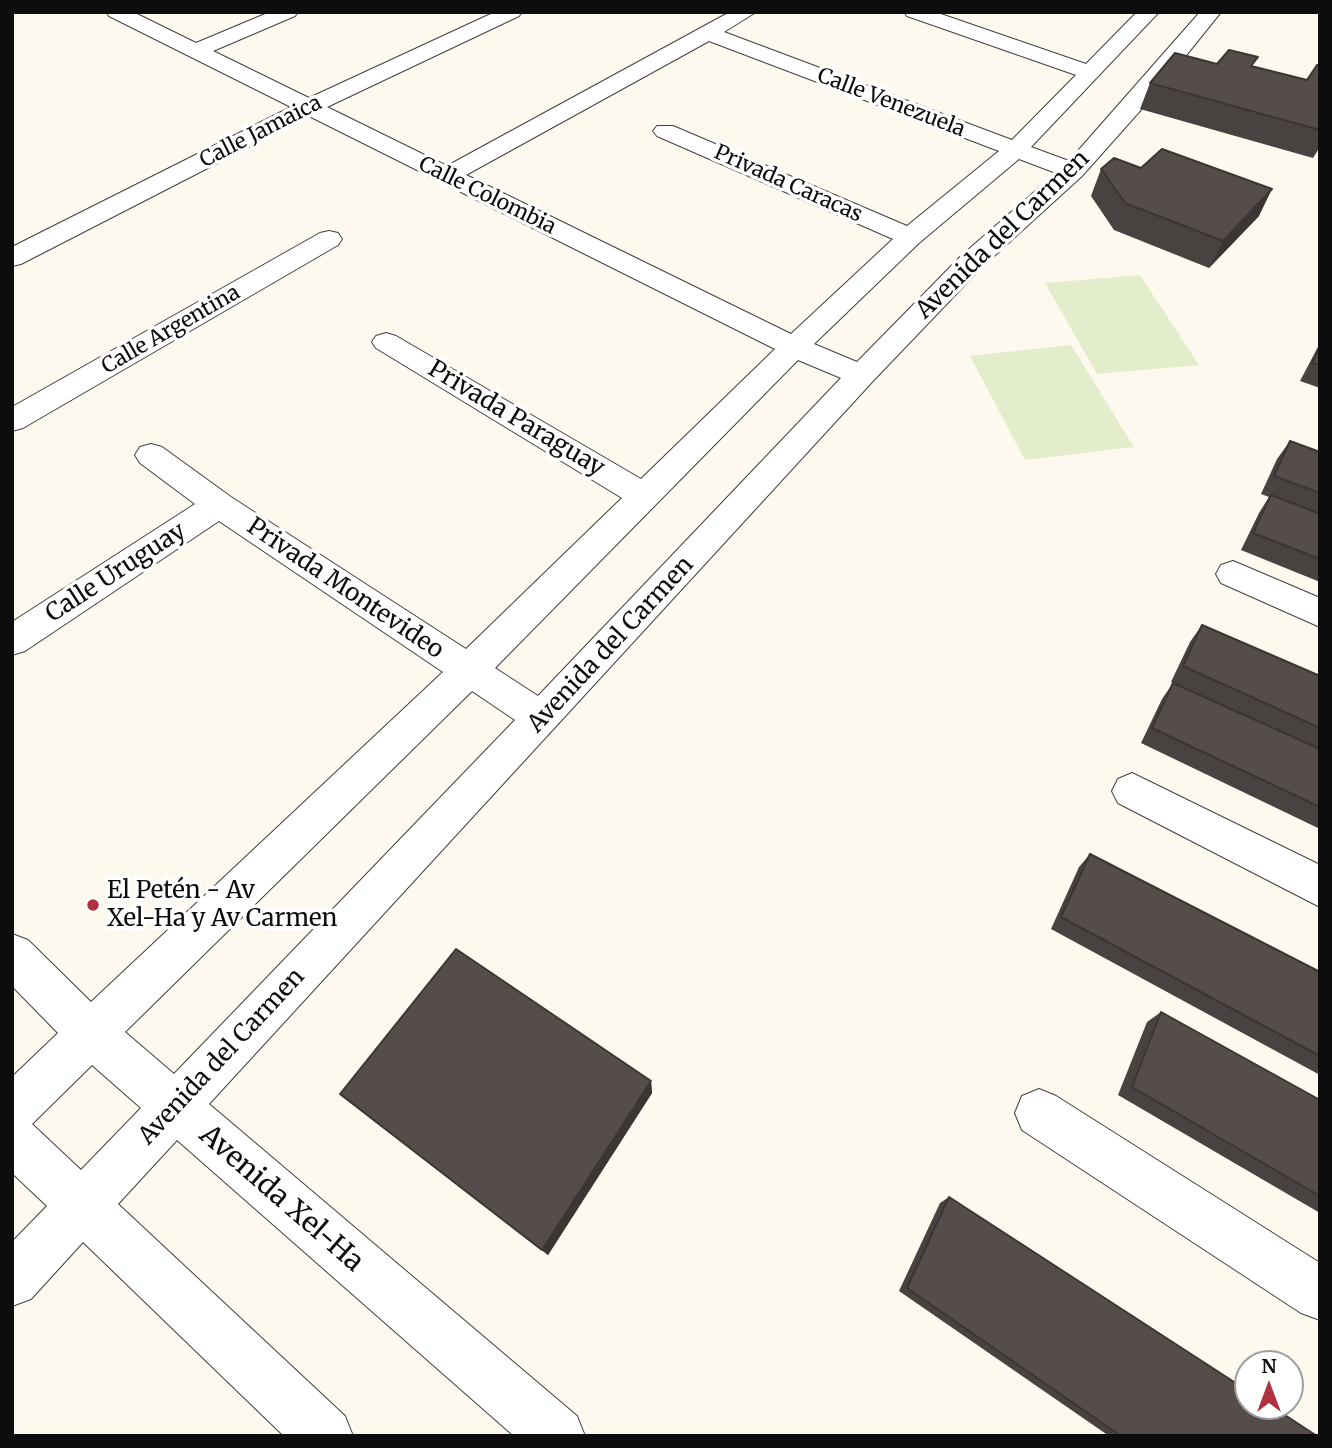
<!DOCTYPE html>
<meta charset="utf-8">
<style>
body{margin:0}
#map{position:relative;width:1332px;height:1448px;overflow:hidden;background:#fdf9ee;font-family:Merriweather,serif}
canvas{display:block}
.frame{position:absolute;inset:0;border:14px solid #0d0d0d;pointer-events:none}
.north{position:absolute;left:1234px;top:1350px;width:70px;height:70px;box-sizing:border-box;background:#fff;border:2px solid #9e9e9e;border-radius:50%;rotate:0deg;font-size:19px;font-weight:700;line-height:28px;text-align:center;color:#0d0d0d}
.north::after{content:'';display:block;margin:auto;width:24px;height:32px;background:#b0313f;clip-path:polygon(50% 0,100% 100%,50% 72%,0 100%)}
</style>
<div id="map">
<canvas width="1332" height="1448"></canvas>
<div class="frame"></div>
<div class="north">N</div>
</div>
<script>
const ctx = document.querySelector('canvas').getContext('2d');
ctx.lineJoin = 'round';
function fill(path, color) {
  ctx.fillStyle = color;
  ctx.fill(path, 'evenodd');
}
function trace(path, color, width, dash) {
  ctx.strokeStyle = color;
  ctx.lineWidth = width;
  ctx.lineCap = dash ? 'butt' : 'round';
  ctx.setLineDash(dash || []);
  ctx.stroke(path);
}
function label(font, color, halo, rows, align = 'center') {
  ctx.font = font + ' Merriweather,serif';
  ctx.lineWidth = 7;
  ctx.setLineDash([]);
  ctx.textBaseline = 'middle';
  ctx.strokeStyle = halo;
  ctx.fillStyle = color;
  for (const [text, x, y, turn = 0] of rows) {
    ctx.save();
    ctx.translate(x, y);
    ctx.rotate((+turn || 0) * Math.PI / 180);
    ctx.textAlign = isNaN(turn) ? turn : align;
    if (halo) ctx.strokeText(text, 0, 0);
    ctx.fillText(text, 0, 0);
    ctx.restore();
  }
}
fill(new Path2D(`
 M1140,275L1199,365L1097,374L1045,283Z
 M1071,345L1134,447L1025,460L970,356Z`), '#e3edcb');
const minor = new Path2D(`
 M106,12H133L196,43L270,12H298L295,16L213,51L309,98L495,12H522L519,16L327,107L447,166L730,12H756L724,32L1012,140L1076,75L907,16L904,12H935L1086,64L1137,12H1159L1031,147L1069,161L1200,12H1221L1155,94L1082,176L981,268L872,382L209,1104L577,1416L585,1436H514L177,1140L118,1204L345,1416L353,1436H284L83,1242L31,1299L12,1306V1242L47,1206L12,1173V1077L58,1033L12,986V934L28,940L91,1002L443,672L219,521L25,651L12,655V622L195,504L140,463L135,455L140,447L151,444L162,447L231,497L466,649L622,498L376,348L372,342L376,336L386,333L396,336L641,479L775,349L309,116L21,264L12,266V247L291,107L109,16ZM709,41L999,151L907,226L673,126H657L653,131L657,136L893,239L791,334L466,175ZM1019,159L1056,173L961,256L857,362L814,344L919,243ZM798,360L841,378L538,696L495,668ZM472,691L515,720L174,1074L125,1032ZM92,1065L141,1108L81,1170L32,1124Z
 M329,231L338,233L342,239L338,245L23,428L12,431V407L320,233Z
 M1233,561L1320,598V627L1221,583L1216,574L1221,565Z
 M1132,773L1320,865V907L1118,803L1112,791L1118,779Z
 M1039,1089L1056,1096L1320,1263V1320L1301,1313L1022,1130L1015,1113L1022,1096Z`);
trace(minor, '#404040', 2);
fill(minor, '#fff');
fill(new Path2D(`
 M1217,64L1253,66L1307,80L1320,66V147L1313,158L1140,109L1150,83Z
 M1141,168L1259,216L1209,268L1114,230L1091,196L1101,169Z
 M1320,343V388L1300,381Z
 M1290,441L1320,452V582L1241,550L1259,513L1269,497L1261,494L1277,459Z
 M1202,625L1320,676V829L1141,743L1162,699L1173,683L1171,682L1190,642Z
 M1090,854L1320,972V1075L1051,929L1079,867Z
 M1161,1012L1320,1100V1213L1118,1095L1147,1022Z
 M651,1081L652,1093L548,1255L340,1094Z
 M949,1197L1317,1436H1109L899,1291L940,1203Z`), '#484240');
fill(new Path2D(`
 M1272,189L1259,216L1209,268L1223,241Z
 M651,1081L652,1093L548,1255L542,1250Z`), '#3b3634');
const building = new Path2D(`
 M1229,50L1258,57L1251,66L1307,80L1317,65L1320,66V130L1150,83L1175,53L1217,64Z
 M1162,149L1272,189L1223,241L1125,203L1101,169L1114,158L1141,168Z
 M1320,347V365L1312,363Z
 M1290,441L1320,452V493L1274,476Z
 M1271,495L1320,514V559L1253,533Z
 M1202,625L1320,676V728L1183,666Z
 M1173,683L1320,749V807L1152,728Z
 M1090,854L1320,972V1056L1061,917Z
 M456,949L651,1081L542,1250L340,1094Z
 M1161,1012L1320,1100V1196L1132,1087Z
 M949,1197L1248,1391V1406H1271L1317,1436H1121L907,1288Z`);
fill(building, '#544d4a');
trace(building, '#3b3634', 2);
for (const [x, y, r, color] of [
 [93,905,7,"#b0313f"]
]) {
  const dot = new Path2D();
  dot.arc(x, y, r, 0, 2 * Math.PI);
  ctx.fillStyle = color;
  ctx.fill(dot);
  trace(dot, '#fff', 2.5);
}
label('21px', '#0d0d0d', '#fff', [
 ["Calle Venezuela",891,103,21],
 ["Calle Jamaica",261,132,-27],
 ["Privada Caracas",788,184,24],
 ["Calle Colombia",487,196,26],
 ["Calle Argentina",171,330,-30]
]);
label('24px', '#0d0d0d', '#fff', [
 ["Avenida del Carmen",1003,235,-44],
 ["Privada Paraguay",516,419,31],
 ["Calle Uruguay",116,573,-33],
 ["Privada Montevideo",345,589,34],
 ["Avenida del Carmen",611,645,-47],
 ["Avenida del Carmen",222,1057,-47]
]);
label('24px', '#0d0d0d', '#fff', [
 ["El Petén - Av",107,891],
 ["Xel-Ha y Av Carmen",107,919]
], 'left');
label('28px', '#0d0d0d', '#fff', [
 ["Avenida Xel-Ha",281,1199,41]
]);
</script>
